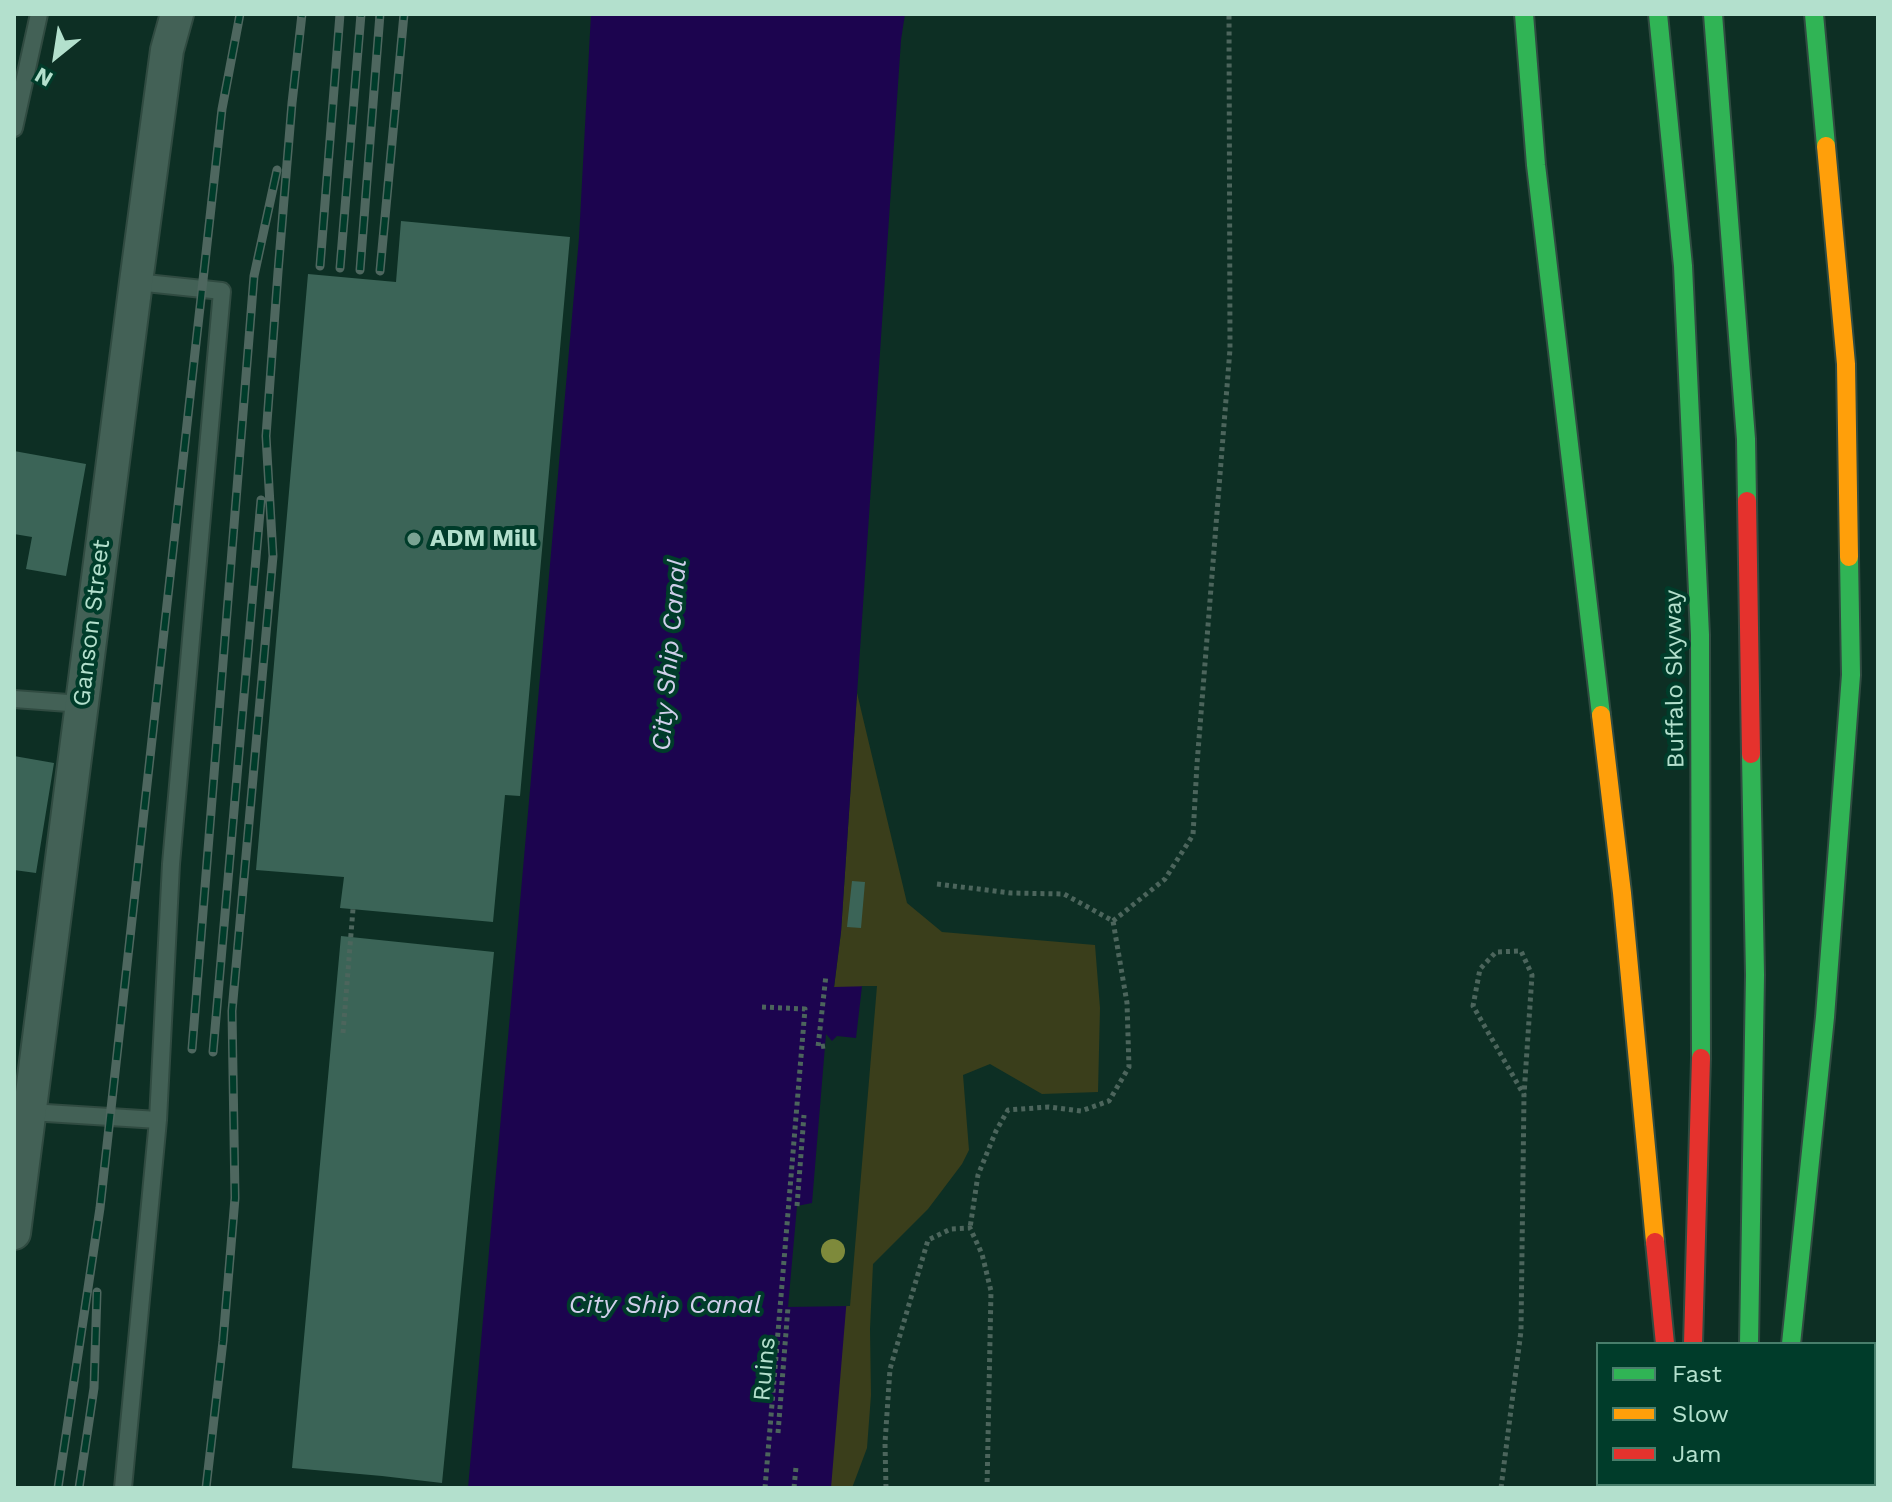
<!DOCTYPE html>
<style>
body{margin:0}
#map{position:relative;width:1892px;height:1502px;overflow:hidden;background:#0d2f24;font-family:"Work Sans",sans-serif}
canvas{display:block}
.frame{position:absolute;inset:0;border:16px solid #b3e0cd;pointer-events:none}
.legend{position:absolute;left:1596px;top:1342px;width:280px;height:144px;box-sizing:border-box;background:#003c2a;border:2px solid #487e6b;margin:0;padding:10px 14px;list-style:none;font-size:24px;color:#b3e0cd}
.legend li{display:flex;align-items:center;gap:16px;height:40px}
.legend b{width:40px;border:2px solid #487e6b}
.north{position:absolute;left:16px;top:16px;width:80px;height:80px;-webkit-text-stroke:6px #003c2a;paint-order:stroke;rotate:210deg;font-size:22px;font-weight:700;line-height:32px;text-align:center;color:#b3e0cd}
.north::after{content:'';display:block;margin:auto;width:28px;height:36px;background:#b3e0cd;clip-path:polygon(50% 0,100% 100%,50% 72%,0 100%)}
</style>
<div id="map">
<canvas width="1892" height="1502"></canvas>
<div class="frame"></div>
<ul class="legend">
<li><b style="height:10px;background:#30b455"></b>Fast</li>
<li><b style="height:10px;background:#ff9f0a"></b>Slow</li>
<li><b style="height:10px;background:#e5322d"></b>Jam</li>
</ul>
<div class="north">N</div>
</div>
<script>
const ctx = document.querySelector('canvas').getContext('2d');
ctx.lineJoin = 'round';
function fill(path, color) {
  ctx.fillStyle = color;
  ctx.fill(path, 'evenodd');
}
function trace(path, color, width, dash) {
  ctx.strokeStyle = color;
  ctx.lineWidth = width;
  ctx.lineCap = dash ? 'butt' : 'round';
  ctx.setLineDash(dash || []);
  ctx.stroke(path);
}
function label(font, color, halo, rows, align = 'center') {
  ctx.font = font + ' "Work Sans",sans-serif';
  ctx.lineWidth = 8;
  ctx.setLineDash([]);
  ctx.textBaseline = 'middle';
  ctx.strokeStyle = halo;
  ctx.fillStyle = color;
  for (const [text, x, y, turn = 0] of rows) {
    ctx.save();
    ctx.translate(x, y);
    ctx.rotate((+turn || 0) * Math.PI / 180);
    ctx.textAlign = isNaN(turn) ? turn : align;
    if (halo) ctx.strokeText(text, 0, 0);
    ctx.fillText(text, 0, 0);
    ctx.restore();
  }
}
fill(new Path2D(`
 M857,693L907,903L942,932L1095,945L1100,1008L1098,1092L1042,1094L990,1064L963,1075L969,1150L962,1164L928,1209L873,1264L870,1329L871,1395L867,1448L852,1488H823L834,988L841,932Z`), '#3a3e1b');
fill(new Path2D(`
 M591,14H905L901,40L841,932L834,987L873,986L831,1488H468L579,238Z`), '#1c044f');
fill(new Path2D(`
 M862,986H877L850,1306L788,1307L797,1206L812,1203L826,1034L832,1041L837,1036L856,1038Z`), '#0d2f24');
fill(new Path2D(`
 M401,221L570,237L520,796L505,795L493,922L340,908L344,877L256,870L308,274L396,282Z
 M14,451L86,464L66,576L26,569L32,537L14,534Z
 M14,756L54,763L36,873L14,870Z
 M852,881L865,882L861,928L847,927Z
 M341,936L494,952L442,1483L382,1476L292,1468Z`), '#3b6457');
const lane = new Path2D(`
 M14,128L39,14
 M14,699L82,704
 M30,1112L158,1120
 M123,1488L158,1120L171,864L222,291L136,282`);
const street = new Path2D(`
 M14,1233L136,282L167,50L177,14`);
const fast = new Path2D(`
 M1524,14L1536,165L1601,715
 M1658,14L1683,266L1700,635L1701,1058
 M1713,14L1746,439L1747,501
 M1814,14L1826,146
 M1749,1344L1755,975L1751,754
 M1791,1344L1825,1017L1851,675L1849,557
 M1679,1484L1680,1488
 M1778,1484V1488`);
const slow = new Path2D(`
 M1826,146L1846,364L1849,557
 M1601,715L1622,893L1655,1242`);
const jam = new Path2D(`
 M1747,501L1751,754
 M1655,1242L1665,1344
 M1693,1344L1701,1058
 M1746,1484V1488`);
trace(lane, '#304b41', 20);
trace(street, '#304b41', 36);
trace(fast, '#304b41', 22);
trace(slow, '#304b41', 22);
trace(jam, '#304b41', 22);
trace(new Path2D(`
 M937,884L1011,893L1064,894L1113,921L1127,1003L1129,1067L1109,1101L1081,1111L1049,1107L1008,1110L996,1131L978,1175L970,1228
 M1113,921L1165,879L1193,835L1197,764L1230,349L1229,14
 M762,1007L805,1009L765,1488
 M343,1033L353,909
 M825,1046L818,1047L826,975
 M797,1206L804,1115
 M778,1433L788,1307
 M794,1488L796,1467
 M886,1488L885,1443L890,1369L928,1240L951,1229L970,1228L982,1254L991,1291L987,1488
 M1501,1488L1521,1331L1524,1095L1532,975L1521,951L1496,952L1480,969L1473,1006L1524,1095`), '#4c655c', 5, [4, 4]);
trace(lane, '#436156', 16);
trace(street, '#436156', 32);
trace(fast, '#30b455', 18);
trace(slow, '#ff9f0a', 18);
trace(jam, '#e5322d', 18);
const rail = new Path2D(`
 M320,266L340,14
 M340,268L361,14
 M360,270L380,14
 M380,271L404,14
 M192,1049L254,276L277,170
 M213,1052L261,500
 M58,1488L100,1208L222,109L240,14
 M79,1488L94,1388L97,1292
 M206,1488L223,1341L235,1198L232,1011L273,556L266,436L278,272L292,103L302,14`);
trace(rail, '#4e675f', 9);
trace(rail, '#003c2a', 6, [18]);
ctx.fillStyle = '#7e8a3b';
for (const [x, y] of [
 [833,1251]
]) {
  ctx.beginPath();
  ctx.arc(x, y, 12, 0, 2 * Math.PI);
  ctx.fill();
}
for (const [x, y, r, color] of [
 [414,539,8,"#79a292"]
]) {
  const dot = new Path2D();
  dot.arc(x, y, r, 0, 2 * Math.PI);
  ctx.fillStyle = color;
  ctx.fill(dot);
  trace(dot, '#003c2a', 3);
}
label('bold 24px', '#b3e0cd', '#003c2a', [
 ["ADM Mill",430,539]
], 'left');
label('24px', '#b3e0cd', '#003c2a', [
 ["Ganson Street",92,623,-83],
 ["Buffalo Skyway",1675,679,-91],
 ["Ruins",765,1369,-85]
]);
label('italic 26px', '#d0cfeb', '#003c2a', [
 ["City Ship Canal",670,655,-85],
 ["City Ship Canal",665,1305]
]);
</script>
